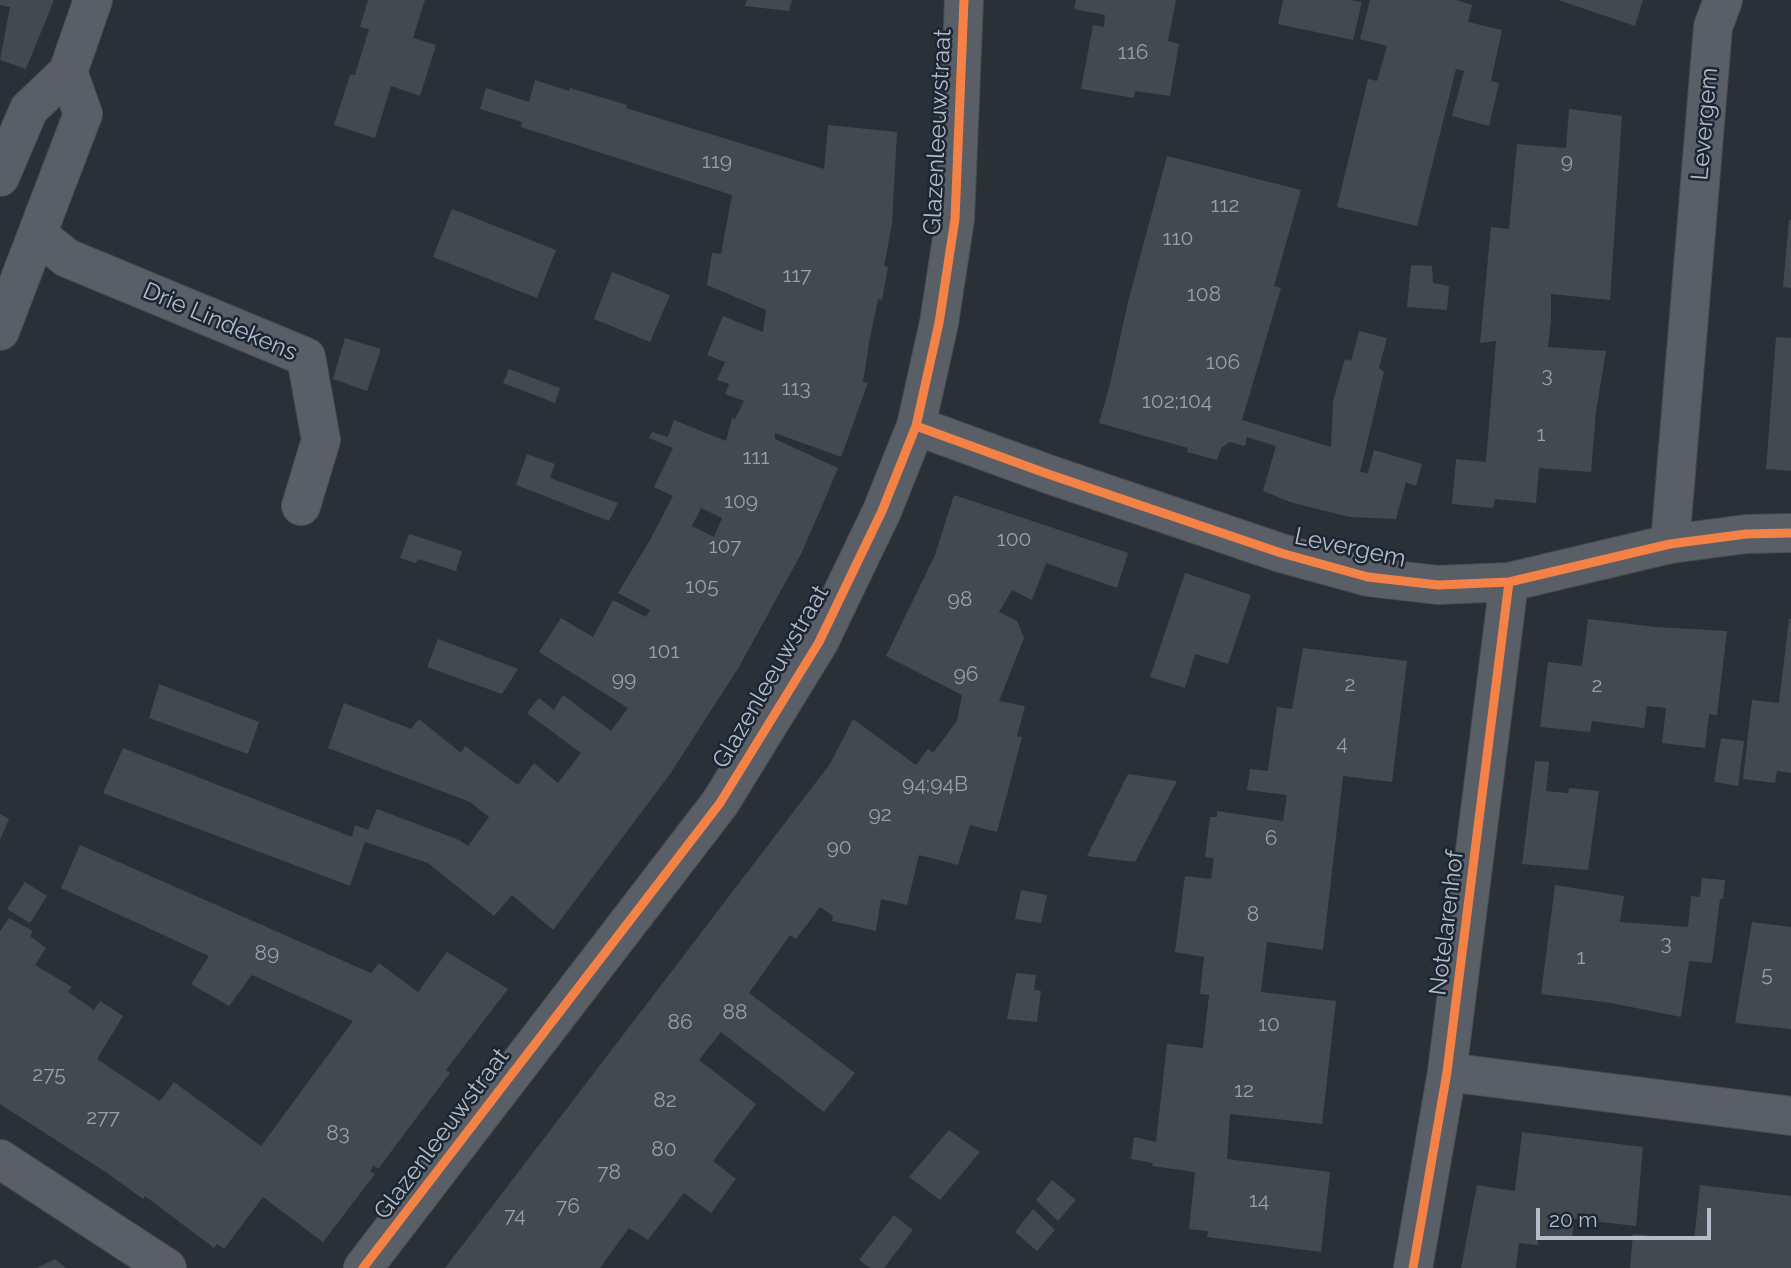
<!DOCTYPE html>
<style>
body{margin:0}
#map{position:relative;width:1791px;height:1268px;overflow:hidden;background:#2a3038;font-family:Raleway,sans-serif}
canvas{display:block}
.scale{position:absolute;left:1536px;top:1208px;width:175px;height:32px;box-sizing:border-box;border:4px solid #b4bcc9;border-top:0;padding-left:9px;font-size:21px;line-height:24px;white-space:nowrap;color:#b4bcc9;-webkit-text-stroke:5px #1d2633;paint-order:stroke}
</style>
<div id="map">
<canvas width="1791" height="1268"></canvas>
<div class="scale">20 m</div>
</div>
<script>
const ctx = document.querySelector('canvas').getContext('2d');
ctx.lineJoin = 'round';
function fill(path, color) {
  ctx.fillStyle = color;
  ctx.fill(path, 'evenodd');
}
function trace(path, color, width, dash) {
  ctx.strokeStyle = color;
  ctx.lineWidth = width;
  ctx.lineCap = dash ? 'butt' : 'round';
  ctx.setLineDash(dash || []);
  ctx.stroke(path);
}
function label(font, color, halo, rows, align = 'center') {
  ctx.font = font + ' Raleway,sans-serif';
  ctx.lineWidth = 5;
  ctx.setLineDash([]);
  ctx.textBaseline = 'middle';
  ctx.strokeStyle = halo;
  ctx.fillStyle = color;
  for (const [text, x, y, turn = 0] of rows) {
    ctx.save();
    ctx.translate(x, y);
    ctx.rotate((+turn || 0) * Math.PI / 180);
    ctx.textAlign = isNaN(turn) ? turn : align;
    if (halo) ctx.strokeText(text, 0, 0);
    ctx.fillText(text, 0, 0);
    ctx.restore();
  }
}
fill(new Path2D(`
 M0,0H54L26,69L0,60L10,7L0,5Z
 M368,0H425L413,38L436,45L420,96L391,86L375,138L334,125L350,75H355L369,29L360,27Z
 M747,0H792L789,11L745,6Z
 M1076,0H1176L1168,41L1179,44L1170,96L1135,91L1134,98L1081,89L1093,25L1104,27L1105,15L1074,9Z
 M1283,0H1350L1362,2L1353,40L1278,24Z
 M1370,0H1456L1472,5L1468,22L1502,30L1491,81L1499,83L1489,126L1452,116L1464,71L1456,69L1417,226L1337,207L1368,79L1377,81L1387,46L1360,39Z
 M1558,0H1643L1635,26Z
 M535,80L569,91L570,88L627,105L626,108L824,169L828,125L897,132L892,224L884,266L888,267L882,300L878,299L869,343L863,382L868,383L841,457L775,433V439L838,468L819,513L801,554L739,667L670,774L553,930L512,895L494,916L428,863L365,842L350,886L103,793L123,748L352,837L355,825L368,830L377,809L459,840L468,846L489,817L470,802L328,748L344,703L411,729L419,719L461,753L465,746L518,785L534,763L558,783L581,753L527,713L539,698L554,710L563,695L611,731L628,708L539,652L561,618L593,637L613,600L646,617L650,610L618,593L650,540L673,496L654,487L673,448L649,438L652,432L668,437L674,420L726,441L732,418L735,419L744,401L725,394L729,384L717,380L725,362L707,355L723,316L763,332L766,310L707,285L712,253L721,254L732,195L521,127L522,122L480,109L486,88L529,102ZM701,508L722,518L714,537L692,526Z
 M1569,109L1622,116L1610,300L1551,294V319L1548,347L1606,351L1596,411L1591,472L1539,468L1536,503L1495,499L1493,508L1452,504L1456,459L1486,462L1496,341L1480,343L1491,227L1509,229L1517,144L1566,148Z
 M1167,156L1301,190L1274,286L1281,288L1242,420L1331,447L1333,401L1345,359L1351,361L1359,331L1387,338L1379,368L1384,372L1360,472L1368,473L1374,450L1422,464L1416,486L1406,482L1396,519L1350,517L1290,502L1263,491L1276,446L1247,437L1245,446L1230,442L1221,448L1217,460L1187,452L1188,448L1099,423L1110,384L1128,302Z
 M452,209L556,250L537,298L433,257Z
 M1789,220H1791V288L1783,287Z
 M1411,265L1432,266L1433,283L1449,286L1447,310L1407,307Z
 M612,272L670,295L650,342L594,319Z
 M1776,337L1791,338V471L1766,469Z
 M345,338L381,349L367,391L333,379Z
 M509,369L560,388L555,403L503,383Z
 M527,454L555,464L550,478L618,503L609,521L516,485Z
 M954,495L1128,553L1117,588L1046,563L1032,600L1012,590L999,612L1017,621L1024,638L999,701L1025,706L1017,736L1022,737L997,832L970,825L958,865L919,855L907,905L881,899L876,931L832,921L833,916L820,907L796,939L790,935L749,993L855,1073L824,1112L721,1032L699,1060L756,1104L713,1161L736,1179L711,1213L684,1193L648,1240L629,1228L600,1268H445L830,764L853,719L916,765L928,749L933,753L957,721L962,695L886,656L935,555Z
 M409,534L462,551L456,571L418,559L416,563L400,558Z
 M1185,573L1251,595L1228,664L1195,654L1185,688L1150,677Z
 M1588,619L1656,627L1727,631L1717,715L1709,714L1705,748L1662,743L1666,708L1647,706L1644,728L1592,721L1590,732L1540,727L1548,662L1582,666Z
 M1789,619H1791V773L1777,771L1775,783L1743,779L1752,700L1779,703Z
 M438,639L518,669L502,694L427,667Z
 M1303,648L1407,661L1392,782L1343,776L1323,950L1267,942L1261,992L1336,1001L1322,1124L1230,1114L1227,1159L1330,1172L1321,1252L1207,1237L1208,1231L1189,1229L1195,1172L1152,1166L1153,1163L1131,1159L1134,1137L1156,1142L1167,1044L1203,1048L1209,995L1200,994L1204,957L1175,952L1185,876L1211,879L1214,858L1205,857L1210,817H1217V811L1283,821L1287,795L1247,790L1250,769L1268,771L1277,707L1292,709Z
 M159,684L259,722L248,754L149,718Z
 M1721,738L1744,741L1738,786L1714,782Z
 M1535,761L1549,762L1546,791L1568,793L1569,788L1599,791L1588,870L1522,864Z
 M1128,774L1177,781L1135,862L1087,856Z
 M0,814L9,819L0,840Z
 M80,845L371,973L379,963L418,992L447,952L508,989L446,1070L450,1073L378,1169L374,1165L370,1171L375,1174L323,1242L263,1197L224,1249L217,1244L214,1248L145,1196L143,1199L107,1173L0,1104V931L9,918L33,931L30,936L46,948L35,965L72,987L68,992L94,1010L100,1001L123,1016L97,1059L160,1101L174,1082L261,1146L353,1021L252,975L229,1006L191,984L209,956L61,888Z
 M1702,878L1725,880L1723,899H1720L1712,963L1689,961L1681,1017L1611,1003L1541,994L1555,885L1624,896L1620,922L1688,927L1691,896L1700,897Z
 M25,882L47,896L30,923L7,909Z
 M1021,890L1047,895L1041,923L1015,919Z
 M1752,922L1791,927V1029L1735,1023Z
 M1016,973L1036,975L1034,990L1041,991L1037,1022L1007,1019Z
 M949,1130L980,1152L940,1200L909,1177Z
 M1522,1132L1643,1147L1636,1226L1574,1219L1572,1239L1538,1235V1245L1519,1243L1516,1268H1461L1477,1185L1515,1191Z
 M1052,1180L1076,1200L1058,1221L1036,1200Z
 M1700,1185L1791,1196V1268H1630L1633,1234L1694,1240Z
 M1033,1209L1055,1230L1037,1251L1015,1232Z
 M894,1215L913,1230L884,1268H870L859,1260Z
 M55,1259L66,1268H37Z`), '#444950');
const minor = new Path2D(`
 M0,177L29,109L68,72L93,0
 M38,235L67,258L306,357L321,440L301,506
 M0,331L83,114L68,72
 M916,426L1048,474L1281,553L1368,577L1438,585L1509,582L1670,544L1746,534L1791,533
 M1670,544L1713,27L1723,0
 M1447,1072L1791,1116
 M1413,1268L1447,1072L1509,582`);
const tertiary = new Path2D(`
 M0,1159L167,1268
 M363,1268L720,803L819,642L882,511L916,426L939,323L955,219L964,0`);
trace(minor, '#484c53', 40);
trace(tertiary, '#484c53', 40);
trace(minor, '#5a5e66', 38);
trace(tertiary, '#5a5e66', 38);
trace(new Path2D(`
 M916,426L1048,474L1281,553L1368,577L1438,585L1509,582L1670,544L1746,534L1791,533
 M363,1268L720,803L819,642L882,511L916,426L939,323L955,219L964,0
 M1413,1268L1447,1072L1509,582`), '#f48246', 9);
label('21px', '#989fab', null, [
 ["116",1133,53],
 ["119",717,162],
 ["9",1567,162],
 ["112",1225,206],
 ["110",1178,239],
 ["117",797,276],
 ["108",1204,295],
 ["106",1223,363],
 ["3",1547,376],
 ["113",796,389],
 ["102;104",1177,402],
 ["1",1541,435],
 ["111",756,458],
 ["109",741,502],
 ["100",1014,540],
 ["107",725,547],
 ["105",702,587],
 ["98",960,600],
 ["101",664,652],
 ["96",966,675],
 ["99",624,680],
 ["2",1350,685],
 ["2",1597,686],
 ["4",1342,744],
 ["94;94B",935,785],
 ["92",880,815],
 ["6",1271,839],
 ["90",839,848],
 ["8",1253,915],
 ["3",1666,944],
 ["89",267,954],
 ["1",1581,958],
 ["5",1767,975],
 ["88",735,1013],
 ["86",680,1023],
 ["10",1269,1025],
 ["275",49,1075],
 ["12",1244,1091],
 ["82",665,1101],
 ["277",103,1118],
 ["83",338,1134],
 ["80",664,1150],
 ["78",609,1173],
 ["14",1259,1201],
 ["76",568,1207],
 ["74",515,1216]
]);
label('24px', '#b4bcc9', '#1d2633', [
 ["Levergem",1705,124,-85],
 ["Glazenleeuwstraat",938,132,-87],
 ["Drie Lindekens",220,322,23],
 ["Levergem",1350,548,12],
 ["Glazenleeuwstraat",771,677,-60],
 ["Notelarenhof",1447,923,-83],
 ["Glazenleeuwstraat",442,1134,-53]
]);
</script>
